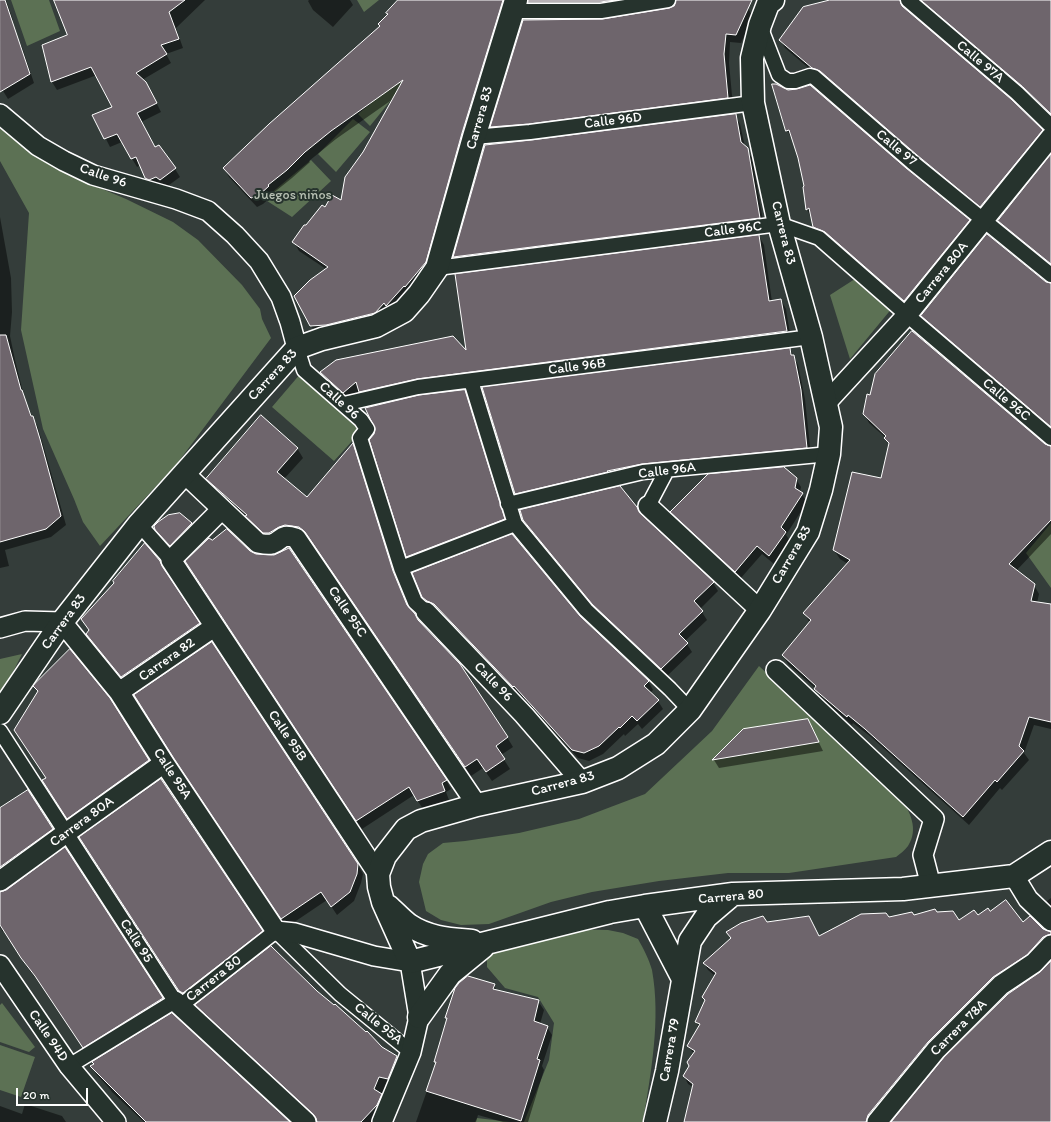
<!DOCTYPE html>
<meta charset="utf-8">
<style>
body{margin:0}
#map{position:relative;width:1051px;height:1122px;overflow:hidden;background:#343d3a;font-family:Itim,sans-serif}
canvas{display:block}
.scale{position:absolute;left:16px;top:1088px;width:72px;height:18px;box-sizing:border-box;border:2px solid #fff;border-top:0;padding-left:5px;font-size:12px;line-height:14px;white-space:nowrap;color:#fff;-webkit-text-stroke:3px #26332d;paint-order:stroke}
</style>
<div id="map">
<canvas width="1051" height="1122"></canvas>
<div class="scale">20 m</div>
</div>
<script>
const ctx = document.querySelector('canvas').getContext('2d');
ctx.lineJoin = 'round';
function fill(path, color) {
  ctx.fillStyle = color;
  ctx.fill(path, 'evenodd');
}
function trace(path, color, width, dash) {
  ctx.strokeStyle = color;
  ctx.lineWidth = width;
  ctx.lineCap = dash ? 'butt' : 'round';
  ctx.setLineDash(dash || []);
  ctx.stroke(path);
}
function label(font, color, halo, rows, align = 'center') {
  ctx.font = font + ' Itim,sans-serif';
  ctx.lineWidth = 4;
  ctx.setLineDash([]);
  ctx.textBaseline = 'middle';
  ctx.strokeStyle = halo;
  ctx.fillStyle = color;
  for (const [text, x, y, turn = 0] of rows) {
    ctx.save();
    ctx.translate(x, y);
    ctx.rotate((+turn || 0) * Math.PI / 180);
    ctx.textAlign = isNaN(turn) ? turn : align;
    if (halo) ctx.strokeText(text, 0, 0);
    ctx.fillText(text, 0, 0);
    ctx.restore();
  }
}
fill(new Path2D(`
 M11,0H49L60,31L27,46Z
 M357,0H379L364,12Z
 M405,75L409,78L370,126L358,114Z
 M353,119L370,132L336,172L318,154Z
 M0,128L29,151L74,177L126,199L173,222L198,240L242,285L260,309L262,319L271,338L176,465L100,546L83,522L74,499L43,429L21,330L29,213L0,161Z
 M311,160L331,181L292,217L264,199Z
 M858,277L893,307L850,359L830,295Z
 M301,373L364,428L334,461L272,407Z
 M1051,523V588L1026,553Z
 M22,654L0,698V659Z
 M759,666L901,798C910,812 919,829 908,846C905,850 900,854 896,857L789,873H728L659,881L592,892L551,902L489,924L461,925L441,920L426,911L419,882L423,864L428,854L443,843L465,841L519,833L579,819L645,794L712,731Z
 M564,929L608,930L623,933L638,939C643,948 649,959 652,970C661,1020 651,1072 643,1122H524L549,1060L554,1023L538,997L505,988L487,967V950Z
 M2,1003L35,1047L29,1052L0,1042V1005Z
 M0,1045L35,1057L21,1097L0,1090Z
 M477,1118L510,1122H475Z`), '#5c7154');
fill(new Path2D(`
 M0,0H6L13,20L0,23Z
 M58,0H205L176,28L183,48L166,54L171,63L142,80L151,92L161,112L141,122L155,149L175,169L180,177L165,188L151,187L141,165L137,167L122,142L110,147L94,115L114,107L97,75L57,90L52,82L44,46L68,36Z
 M309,0H350L353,5L333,27L313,10L308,1Z
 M400,0H504L508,7L430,271L392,314L316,334L295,296L326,269L299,251L294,242L306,227L326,209L342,201L393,99L336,139L309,161L310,162L292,178L272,194L273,195L263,204L257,207L229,177L224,168L381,26Z
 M529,0H747L748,8L753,17L741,43L730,42L729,63L733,106L496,136L491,127L524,20H602L674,8L677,1L534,11Z
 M860,0H914L907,3L904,8L1042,130L1047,139L986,215L818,76L785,48L780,40Z
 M915,0H1051V117Z
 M17,38L22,47L34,83L8,99L0,86V44Z
 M774,85L906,169L969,221L974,229L909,309L819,236L807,209L805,187L799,158L793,139H792L787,130Z
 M735,115L740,124L745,147L752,158L764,226L459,266L454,257L486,145L531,141Z
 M1051,156V268L1004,229L999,221Z
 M0,217L11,278L12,312L10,336L15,360L24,396L32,417L37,425L44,448L66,525L51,537L5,550L9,566L0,568Z
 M759,236L764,245L772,302L781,300L786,309L791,340L365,400L360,391L348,401L326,380L321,372L467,353Z
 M1045,282L1051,284V430L927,324L922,316Z
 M790,349L798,365L805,399L811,456L647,472L521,502L515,493Z
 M464,391L469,400L509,528L412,565L407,556L375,434L376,429Z
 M864,413L1051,447V534L1016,571L1034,585L1039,594L1037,603L1051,605V729L1034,725L1024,753L1029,760L1002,790L1000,788L969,825L871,737L853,723L852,725L820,697L816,689L788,664L783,655L810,623L804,613L848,564L840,559L834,550L882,479L889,445L886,438L869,423Z
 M353,445L358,454L398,581L409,609L507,737L513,747L501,755L510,769L492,781L483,768L471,776L312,541L305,537L270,542L252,525L249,520L213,488L207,479L297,448L303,458L284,479L307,498Z
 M796,479L801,487L800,492L807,502L786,535L790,541L774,564L762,554L740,579L677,520L672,512Z
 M180,514L192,524L194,528L173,549L159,534Z
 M642,516L713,583L718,591L700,609L707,620L685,641L692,652L666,677L598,613L529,528L524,519Z
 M212,541L250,552L255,555H276L289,549L446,780L451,789L446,792L449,800L423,809L414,795L362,829L191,570Z
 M159,561L166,574L204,633L127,685L92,643L87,634L89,631L82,619L116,583Z
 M423,597L579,617L648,681L653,690L650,693L658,701L663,709L642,729L638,724L625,736L624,734L603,754L589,761L578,758L519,694L518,695L440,613L433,610L428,606Z
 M35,686L109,699L153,769L73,827L48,789L38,692Z
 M808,720L823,751L719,768L714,760Z
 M180,766L358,865L363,874L361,883L354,901L337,915L327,900L287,927Z
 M0,809L52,829L57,838L0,880Z
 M85,846L262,931L267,940L185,1000Z
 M65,849L167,1008L88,1056L41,985L27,967L5,931L3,932L0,927V893L7,891Z
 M1051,898V908L1047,901Z
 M990,912L1051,933V943L873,1122H685L693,1087L688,1084L684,1076L690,1066L694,1054L688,1046L699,1027L696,1022L705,1002L703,997L715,976L708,970L704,963L731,939L727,932L766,923L819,937L888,918L937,914L959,922Z
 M494,985L497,991L538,1001L544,1010L540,1024L547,1027L552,1035L542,1066L544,1070L528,1122H503L478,1115L476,1122H416L436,1065L435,1062L448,1020L447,1018Z
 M317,992L381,1047L396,1056L401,1065L374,1122H318L202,1014L197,1005Z
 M92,1067L288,1122H144L112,1092L109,1088L97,1075Z
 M25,1104L62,1116L66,1122H0V1106L22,1114Z`), '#0007');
const building = new Path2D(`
 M0,0H5L30,74L0,92Z
 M54,0H185L169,12L179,39L161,45L167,54L136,73L146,82L157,103L137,113L155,147L159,145L176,168L160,180L156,177L149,180L145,178L136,157L131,159L117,134L104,139L92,115L112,107L91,67L51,82L42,45L67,35Z
 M398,0H503L462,133L426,262L405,287L404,286L386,306L384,303L375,313L326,325L310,326L294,296L310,280L328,267L292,242L304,225H306L322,205L325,207L332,195L341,200L345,177L363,152L403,80L331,131L305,152L287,170L268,185L269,186L258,196L251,198L223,168L269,124L380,26L378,24L388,14L386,13Z
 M528,0H616L600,2H528Z
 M676,0H752L736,35L726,34L724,54L728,98L529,124L490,127L523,20L602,19L669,8L674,6Z
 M830,0H900L902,6L1011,99L1043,130L980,207L917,155L820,71L812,68L779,40L803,7Z
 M921,0H1051V114L1023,87Z
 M772,84H776L788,90L797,89L810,85L906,168L970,220L904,301L825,232L813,227L809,208L806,210L803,187L804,186L798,158L789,130L786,131Z
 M736,114L741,142L748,148L760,218L453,257L485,145L531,140Z
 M1051,154V264L998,221Z
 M987,234L1046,282L1051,283V427L921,316Z
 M759,235L769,301L781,299L787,331L417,379L359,392L356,382L343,393L320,372L336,360L453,336L466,350L455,274Z
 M912,331L1045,444L1051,446V520L1009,564L1035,584L1031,601L1051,604V722L1029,717L1019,746L1024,751L997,782L995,780L963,817L865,729L848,715L847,717L814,689L816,686L782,655L811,620L803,613L850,560L833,550L852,472L881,478L889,443L884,438L886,436L863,414L867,394L870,395L875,374Z
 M0,335H6L21,390H22L31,416H33L40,439L61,516L46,529L0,542Z
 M790,348L791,355H794L801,390L807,448L642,464L607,471L608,472L515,494L482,387Z
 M465,390L505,519L406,557L369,440L374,434L375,429L365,408L419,395Z
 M261,415L298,448L277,472L307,497L353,443L393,571L407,605L415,614L418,620L460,664L508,737L496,746L505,759L486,772L477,759L465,767L305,532L299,527L285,525L279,527L269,533H263L245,516L247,515L206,479Z
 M784,467L797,478L795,488L803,493L781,527L786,532L769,556L757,546L735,572L670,512L708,474Z
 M620,486L637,507L641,514L714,582L694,601L703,611L679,634L688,643L661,669L592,604L523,520L520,510Z
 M180,513L192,523L170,546L155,530L154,526L158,522L168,515Z
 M227,529L250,551L256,554L274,555L289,548L447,780L442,783L445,791L417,801L409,787L356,821L185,561L209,538L212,540Z
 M512,534L580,616L649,681L644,686L659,700L637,721L632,716L620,728L619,727L599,746L584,753L572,750L514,686L513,687L434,604L427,601L422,597L412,573Z
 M145,543L160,561L162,566L200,623L121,677L86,634L89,630L81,619L114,583L113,581Z
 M212,642L358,864L357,874L350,892L331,907L321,892L281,919L173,757L134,695Z
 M70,649L110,698L149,760L67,819L42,780L46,778L14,730L38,691L33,686Z
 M808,719L819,742L712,760L743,729Z
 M161,779L263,931L183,993L179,991L79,837Z
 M28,790L53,829L0,867V808Z
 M65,847L163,998L83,1048L35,976L21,958L0,925V892L6,890Z
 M1006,900L1023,922L1030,916L1043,929L1051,932V934L1043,937L1027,955L993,977L928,1042L868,1115L866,1122H684L693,1084L683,1076L689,1066L687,1062L695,1051L687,1046L700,1024L695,1022L705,1000L702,997L716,973L703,963L731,938L726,932L741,923L763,916L767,922L809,916L819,936L861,914L886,913L889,917L912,912L914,915L935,909L937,912L953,911L959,920L974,910L978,915L988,908L990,911Z
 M271,946L317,991L334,1005L335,1004L366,1032L367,1031L382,1047L397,1056L388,1079L379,1077L374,1089L382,1094L377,1105L361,1122H317L316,1118L313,1114L195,1005Z
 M1051,961V1122H891L944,1057L1008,994L1040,972Z
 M468,976L495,984L493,989L539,1000L534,1021L548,1026L537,1059L540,1060L521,1121L426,1091L436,1062H434L447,1018H445L455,988L459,983Z
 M172,1013L290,1122H146L90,1066L94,1064L92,1062Z`);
fill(building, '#6e656c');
trace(building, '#fff', 1);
const pedestrian = new Path2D(`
 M908,0L1017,93L1051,126
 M512,11H601L668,0
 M760,26L779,75L788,81H795L810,76L814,77L912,162L1051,275
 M474,137L530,132L753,103
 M437,268L779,224L819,238L907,315L1051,438
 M297,348L304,370L361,420L367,429L360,438L401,568L415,602L426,612
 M471,381L515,524L586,610L670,689L690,710
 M344,404L418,387L811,337
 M508,504L643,472L829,454
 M648,506L667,470L660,471
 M139,524L171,560
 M401,568L515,524
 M0,731L175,1001
 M69,1066L175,1001L180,1006L276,931L340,994L411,1052`);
const minor = new Path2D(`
 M0,114L38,146L64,161L93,175L176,199L208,211L235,235L259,261L281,297L290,322L297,348
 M826,403L907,315L1051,137
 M184,473L258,543C263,544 267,545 272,544C284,540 279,533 296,538L477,805
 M648,506L760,610
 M222,509L171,560L378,874
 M426,612L524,715L582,782
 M0,628L25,621L62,622L119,692L164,763L276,931L295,933L374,956L410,962L419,1017L411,1052L382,1122
 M776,670L934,819L923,855L931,886
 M119,692L214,627
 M1014,876L1028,899L1051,921
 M0,881L66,833L164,763
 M0,965L69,1066L116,1122
 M175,1001L306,1122
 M877,1122L936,1050L1001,985L1034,963L1051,945`);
const tertiary = new Path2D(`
 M773,0L768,4L760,25L752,58L753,103L779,224L811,337L831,427L829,454L821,490L808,532L760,610L690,710L656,744L618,768L582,782L477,805L421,821L406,829L385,856L378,874L379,887L383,902L410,962L610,912L645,906L733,894L903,889L1014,876L1051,852
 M0,713L62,622L139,524L297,348L322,339L376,326L404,311L419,294L437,268L474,137L516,0
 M388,906C395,912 402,920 409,925C428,938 450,939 472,941
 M645,906L682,977
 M419,1017L450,974L483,947
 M655,1122L667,1071L690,941L706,917L733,894`);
trace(pedestrian, '#fff', 17);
trace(minor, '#fff', 22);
trace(tertiary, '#fff', 25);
trace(pedestrian, '#26332d', 14);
trace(minor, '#26332d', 19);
trace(tertiary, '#26332d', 22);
label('14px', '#fff', '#26332d', [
 ["Calle 97A",980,62,40],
 ["Carrera 83",480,118,-74],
 ["Calle 96D",613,121,-7],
 ["Calle 97",896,148,40],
 ["Calle 96",103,176,19],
 ["Calle 96C",733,230,-7],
 ["Carrera 83",783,233,76],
 ["Carrera 80A",942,273,-51],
 ["Calle 96B",577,367,-7],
 ["Carrera 83",273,375,-47],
 ["Calle 96C",1006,400,40],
 ["Calle 96",339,401,42],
 ["Calle 96A",667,471,-7],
 ["Carrera 83",792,555,-60],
 ["Calle 95C",347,612,56],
 ["Carrera 83",64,622,-54],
 ["Carrera 82",167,660,-35],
 ["Calle 96",493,682,46],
 ["Calle 95B",287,736,56],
 ["Calle 95A",172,774,57],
 ["Carrera 83",563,784,-15],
 ["Carrera 80A",82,822,-36],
 ["Carrera 80",731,897,-5],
 ["Calle 95",136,941,57],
 ["Carrera 80",214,979,-38],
 ["Calle 95A",378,1024,39],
 ["Carrera 78A",959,1028,-45],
 ["Calle 94D",48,1036,56],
 ["Carrera 79",670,1050,-80]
]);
label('14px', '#b6bfb2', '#26332d', [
 ["Juegos niños",293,195]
]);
</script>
